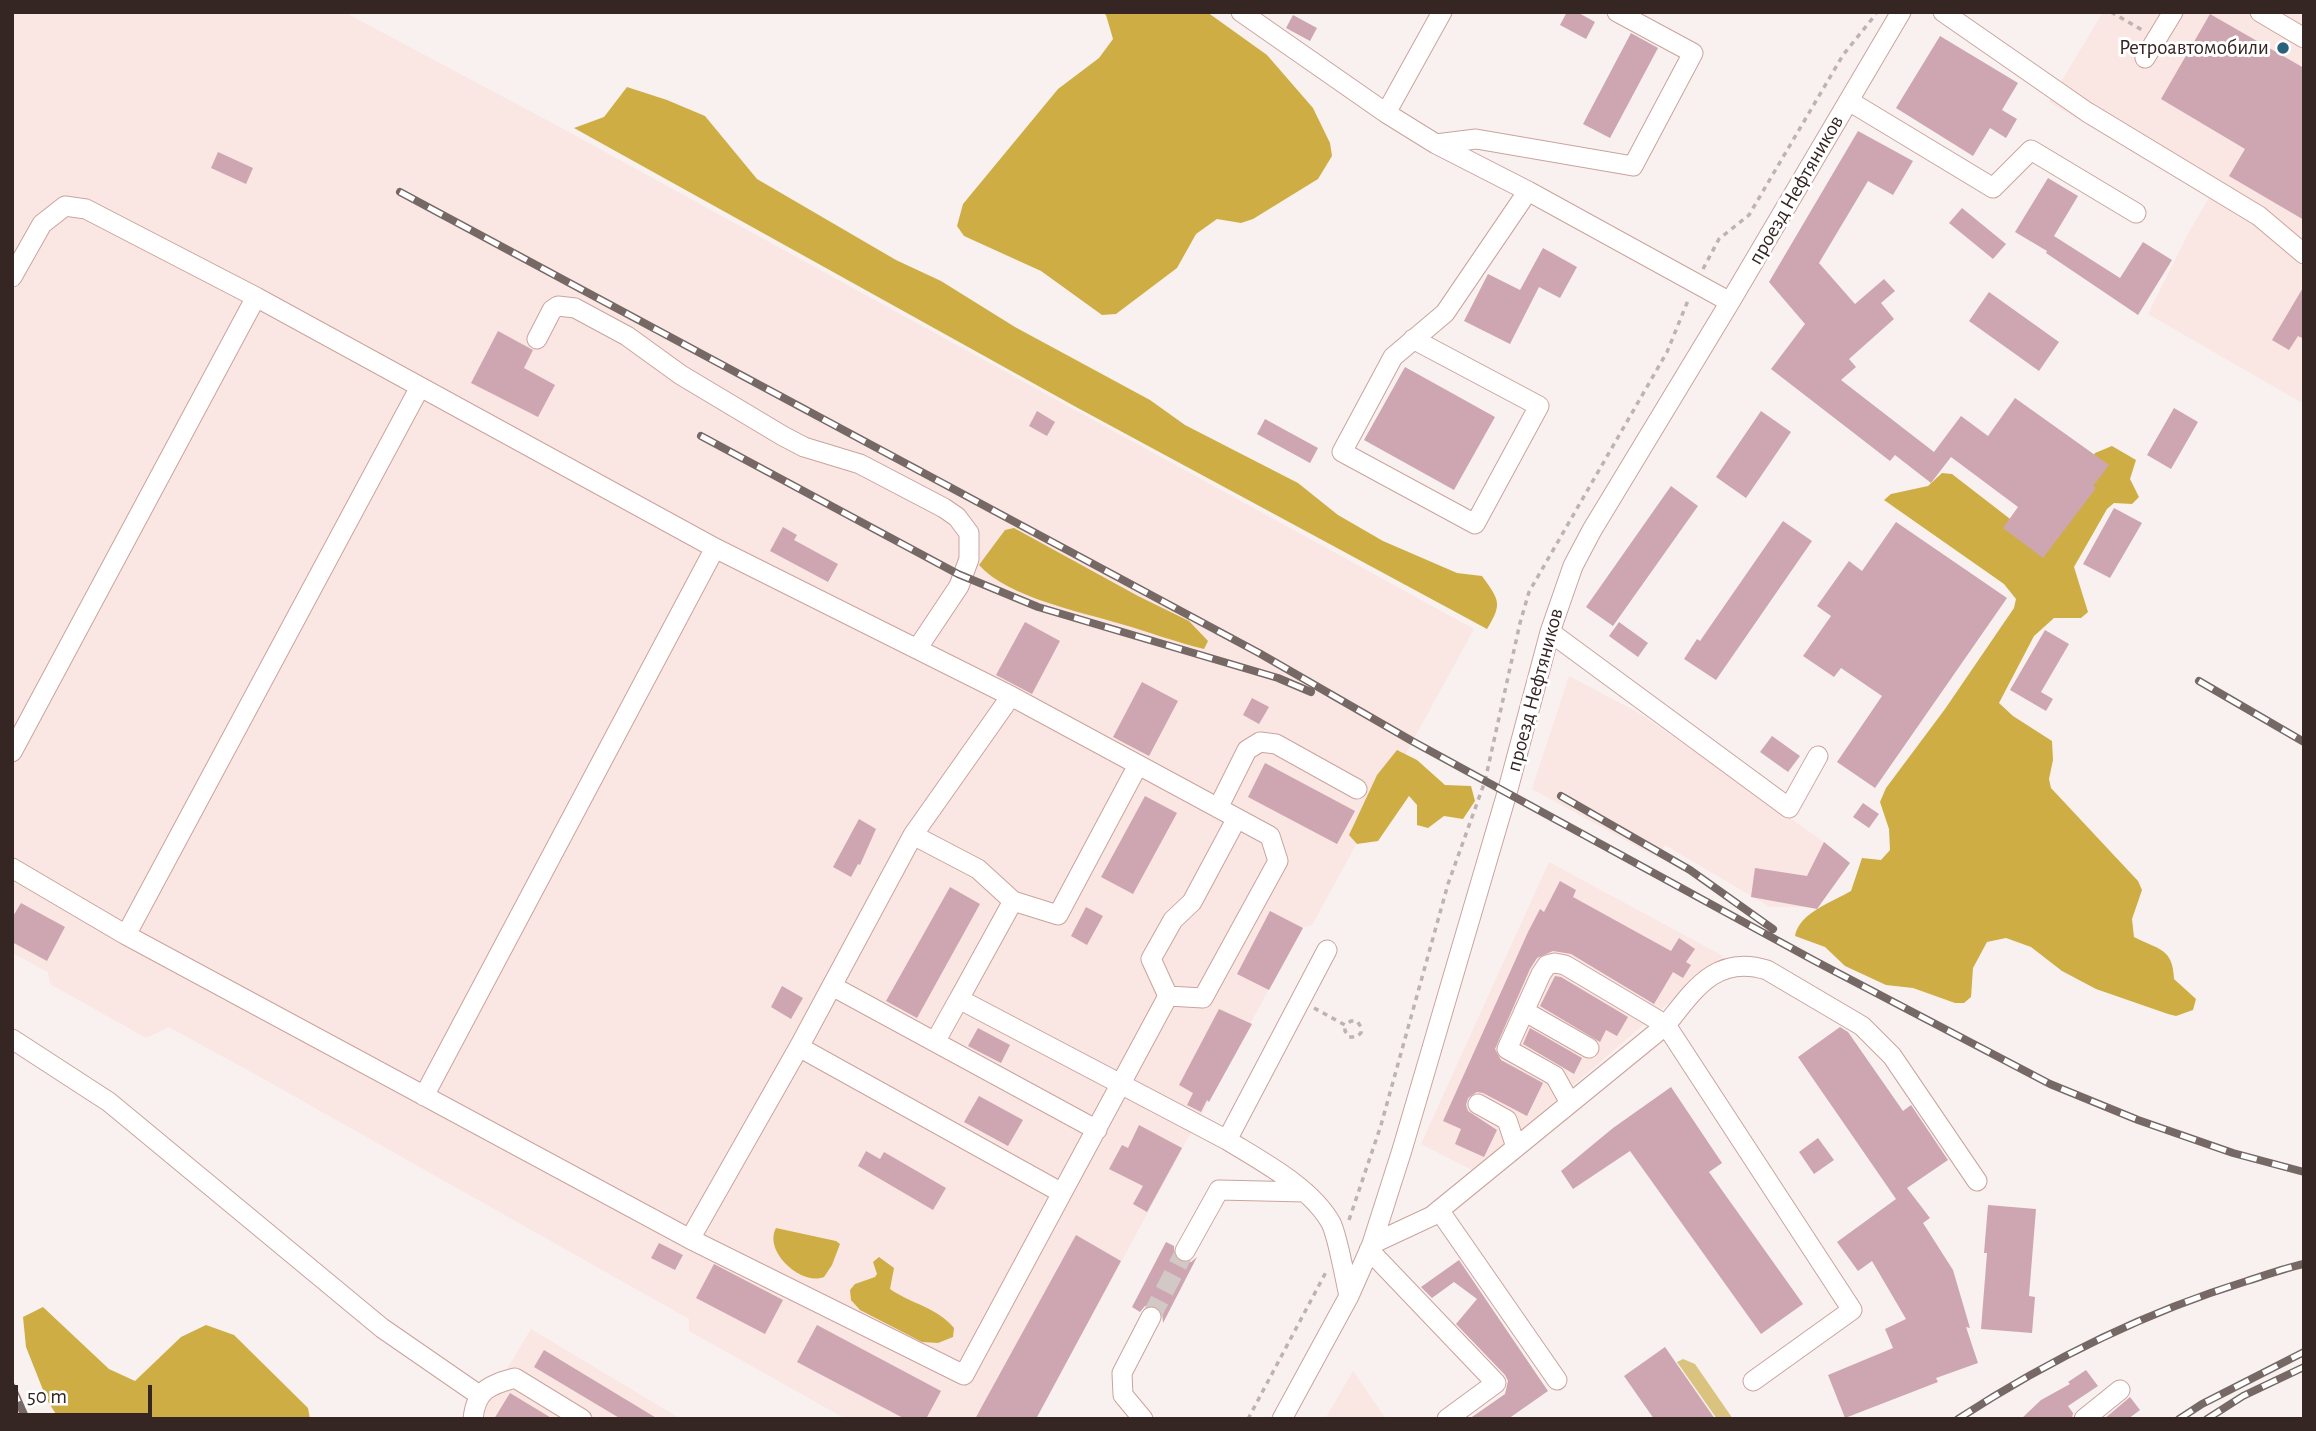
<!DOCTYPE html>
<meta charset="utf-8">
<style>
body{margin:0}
#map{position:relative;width:2316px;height:1431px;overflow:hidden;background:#f9f1ef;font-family:"Alegreya Sans",sans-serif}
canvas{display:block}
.frame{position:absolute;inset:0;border:14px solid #352623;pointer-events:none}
.scale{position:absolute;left:14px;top:1385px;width:138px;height:32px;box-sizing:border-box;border:4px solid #352623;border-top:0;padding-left:9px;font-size:21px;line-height:24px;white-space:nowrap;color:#352623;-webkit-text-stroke:5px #fff;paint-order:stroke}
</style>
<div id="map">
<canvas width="2316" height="1431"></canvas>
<div class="frame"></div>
<div class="scale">50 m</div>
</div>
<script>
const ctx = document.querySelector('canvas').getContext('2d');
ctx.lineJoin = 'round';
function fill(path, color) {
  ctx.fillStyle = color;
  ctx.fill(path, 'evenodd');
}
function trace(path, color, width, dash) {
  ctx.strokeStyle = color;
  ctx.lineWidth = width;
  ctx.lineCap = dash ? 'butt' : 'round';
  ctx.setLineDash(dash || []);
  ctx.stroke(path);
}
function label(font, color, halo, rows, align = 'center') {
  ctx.font = font + ' "Alegreya Sans",sans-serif';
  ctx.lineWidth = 6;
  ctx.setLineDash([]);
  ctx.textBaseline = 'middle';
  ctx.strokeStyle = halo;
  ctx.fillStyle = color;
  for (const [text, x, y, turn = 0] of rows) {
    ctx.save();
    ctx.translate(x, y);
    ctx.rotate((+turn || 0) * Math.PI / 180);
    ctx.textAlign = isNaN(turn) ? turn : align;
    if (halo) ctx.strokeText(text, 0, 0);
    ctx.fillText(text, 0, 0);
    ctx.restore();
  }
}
fill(new Path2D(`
 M12,12H344L556,125L1474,629L1312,925L1302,928L1036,1419H846L689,1331V1319L269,1082L169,1027L146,1038L50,984L48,972L12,953Z
 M2103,12H2304V404L2148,314L2190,230L2209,198L2049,102Z
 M1569,676L1639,713L1824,842L1850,863L1818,907H1770L1665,845L1658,858L1532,789Z
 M1549,862L1723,956L1474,1171L1421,1144Z
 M531,1329L681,1419H477Z
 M1353,1371L1386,1419H1325Z`), '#fae6e2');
fill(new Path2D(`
 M1683,1359L1695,1364L1733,1419H1717L1677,1362Z`), '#d9c37e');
fill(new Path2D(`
 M1102,12H1207L1267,55L1313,108L1330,143L1332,156L1318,179L1253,219L1241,223L1217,219L1196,234L1177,268L1116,314L1102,315L1041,271L964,236L957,226L963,204L1058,89L1099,58L1113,39L1106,15Z
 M627,87L667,100L705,116L757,179L896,260L941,281L1015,327L1150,400L1185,425L1298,483L1338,515L1383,541L1457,573L1482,576C1499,600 1503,603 1487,629L1076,407L574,128L604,117Z
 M2112,446L2136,460L2130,479L2139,497L2132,504L2114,503L2107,509L2074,567L2088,612L2081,618H2054L2034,636L1999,703L2013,716L2052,741L2053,760L2049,779L2051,788L2138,881L2142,890L2132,919L2134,937C2159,950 2173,948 2174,979L2196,999L2193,1010L2176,1016L2168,1014L2096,989L2062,971L2031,947L2006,938L1987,942L1973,968L1971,997L1964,1003H1955L1913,988L1886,985L1845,966L1825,947L1795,936C1799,913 1832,902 1851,891L1862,858L1881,860L1890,850L1889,829L1880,802L1886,788L1945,709L2014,608L2016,599L2004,584L1884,500L1891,494L1928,486L1942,473L1952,474L2014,522L2086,468L2095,453Z
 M1014,528L1138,596L1189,621L1208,641L1204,649C1175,642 1149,632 1121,624C1081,612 1007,597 979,565L1005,530Z
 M1397,750L1417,760L1445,785L1471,786L1475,801L1463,819L1444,816L1428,828L1417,825V805L1409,796L1378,841L1357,844L1349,835L1377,775Z
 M776,1228L836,1241L840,1244L832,1265L824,1277C802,1286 763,1252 776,1228Z
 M879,1257L894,1268L890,1289C911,1304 937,1307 954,1328L953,1337L938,1343L922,1342L860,1310L851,1300L850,1290L855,1284L875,1277L877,1274L873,1262Z
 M43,1307L109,1369L135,1381L181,1337L206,1325L234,1335L308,1408L310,1419H59L47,1400L26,1347L23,1317Z`), '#ceae44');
fill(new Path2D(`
 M1567,12H1577L1595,22L1586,39L1560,25Z
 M2210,14L2304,68V220L2229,176L2245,149L2161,99Z
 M1293,15L1317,28L1310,41L1286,28Z
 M1631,33L1658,48L1610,138L1583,124Z
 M1940,36L2018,83L2002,110L2017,119L2006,138L1990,128L1973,156L1896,108Z
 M1858,131L1913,161L1893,195L1868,181L1819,263L1855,304L1884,279L1895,291L1881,303L1894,319L1849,359L1856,367L1841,380L1934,452L1961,416L1988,436L2015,398L2109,465L2093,486L2096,488L2043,558L2003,528L2018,507L1951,457L1931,483L1895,455L1890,461L1771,369L1805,324L1769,282Z
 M218,152L253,168L246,184L211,168Z
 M2048,178L2078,196L2054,236L2120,278L2143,242L2172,260L2138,315L2046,253L2047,251L2015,232Z
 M1962,208L2006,244L1993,259L1949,223Z
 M1543,248L1577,267L1560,298L1539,287L1510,344L1464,321L1488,274L1520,290Z
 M2304,286V339L2298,336L2289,350L2272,340Z
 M1989,292L2059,342L2039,371L1969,321Z
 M498,331L533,350L524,368L555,385L538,417L471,383Z
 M1405,367L1495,417L1454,490L1364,440Z
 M2174,408L2198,422L2171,469L2147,455Z
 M1037,411L1055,422L1047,436L1029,426Z
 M1761,411L1791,432L1746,498L1716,477Z
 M1265,419L1318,448L1310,463L1257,434Z
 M1671,486L1698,506L1613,626L1586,607Z
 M2114,508L2142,523L2110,578L2083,564Z
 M1783,521L1812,541L1716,680L1684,659L1697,639L1700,641Z
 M1896,522L2007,598L1875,788L1837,762L1882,696L1841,668L1834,677L1803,656L1831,616L1817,606L1849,561L1862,571Z
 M783,527L797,535L794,540L838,564L828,582L770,551Z
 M1025,622L1060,641L1032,694L996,675Z
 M1619,622L1648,643L1638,657L1609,636Z
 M2045,630L2069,644L2041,692L2053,699L2046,711L2010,690Z
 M1142,682L1178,701L1149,756L1113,737Z
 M1252,698L1269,707L1259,724L1243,715Z
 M1772,736L1800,756L1788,772L1760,752Z
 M1265,763L1355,811L1337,844L1248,797Z
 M1145,796L1177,813L1133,894L1101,877Z
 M1863,803L1879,814L1869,828L1853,817Z
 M859,819L876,829L860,865L858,864L851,877L833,867Z
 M1824,842L1850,863L1817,909L1751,897L1755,868L1807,876Z
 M1560,881L1576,890L1573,897L1671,951L1679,938L1695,949L1686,962L1691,965L1683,978L1673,972L1654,1004L1571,954L1553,951L1537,958L1530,969L1495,1049L1501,1060L1543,1083L1527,1116L1483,1093L1477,1092L1468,1098L1466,1105L1468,1111L1497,1130L1484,1157L1455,1144L1461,1129L1443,1121L1528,932L1540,909L1544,912Z
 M950,887L980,904L917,1018L886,1001Z
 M21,903L65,927L47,961L12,942V918Z
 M1086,907L1103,916L1087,945L1071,936Z
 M1270,911L1303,928L1269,990L1237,974Z
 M1555,976L1561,977L1628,1017L1617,1036L1606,1030L1600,1042L1540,1006Z
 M782,986L803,998L791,1019L771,1007Z
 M1219,1009L1252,1024L1209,1102L1207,1100L1201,1112L1187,1105L1193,1093L1179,1085Z
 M1840,1027L1848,1032L1903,1111L1911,1105L1948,1160L1907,1188L1930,1218L1923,1223L1953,1270L1970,1328L1966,1327L1978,1363L1936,1378L1938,1382L1845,1418L1828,1375L1893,1348L1885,1329L1906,1319L1872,1261L1858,1271L1837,1242L1896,1199L1798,1057Z
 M978,1028L1010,1045L1001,1063L968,1046Z
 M1530,1028L1582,1058L1574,1074L1523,1044Z
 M1671,1087L1722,1163L1709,1172L1803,1304L1761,1334L1630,1151L1573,1189L1561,1171L1613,1128Z
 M979,1096L1023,1120L1008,1146L964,1122Z
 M1139,1125L1182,1148L1147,1212L1133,1204L1143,1186L1109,1169L1122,1145L1128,1148Z
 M1818,1138L1834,1160L1814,1174L1799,1152Z
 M866,1151L880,1159L884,1152L946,1188L933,1210L858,1166Z
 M1988,1205L2036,1209L2029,1296L2035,1297L2032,1333L1981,1329L1987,1253H1984Z
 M1076,1235L1121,1261L1036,1419H975Z
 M1166,1242L1174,1246V1257L1180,1262H1191L1197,1257L1163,1323L1162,1311L1156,1306H1145L1140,1312L1132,1307Z
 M659,1243L683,1255L675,1270L651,1258Z
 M1459,1260L1548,1391L1508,1419H1469L1505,1394L1508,1381L1505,1375L1456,1324L1477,1299L1454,1282L1432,1298L1421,1287Z
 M714,1264L783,1300L765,1334L696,1298Z
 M817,1325L941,1391L926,1419H905L797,1362Z
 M1665,1347L1715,1419H1654L1624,1376Z
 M544,1350L658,1419H621L534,1367Z
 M2086,1370L2098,1386L2068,1406L2073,1413L2072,1419H2021L2041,1400L2070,1384L2068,1382Z
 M510,1393L553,1419H494Z
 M2130,1397L2140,1410L2128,1419H2104Z`), '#cda6b2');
trace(new Path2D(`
 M1151,1317L1185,1251`), '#d2c8c6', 19, [19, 10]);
const minor = new Path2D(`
 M1241,12L1386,113L1436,144L1528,191L1730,302
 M1943,12L2087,112L2259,216L2304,254
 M2260,12L2304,38
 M2145,58L2173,12
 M1849,101L1993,188L2031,150L2136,213
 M1386,113L1442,12
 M1436,144L1476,139L1633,166L1693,53L1617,12
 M12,277L42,224L65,206L86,209L256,297L715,548L1011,696L1270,836L1278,861L1203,998L1168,996L964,1375L690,1239L126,935L12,868
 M537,339L552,310L558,306L575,308L627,336L681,375L783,436L804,447L860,464L944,508L957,517L969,533V559L959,586L917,649
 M1413,339L1539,406L1475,524L1342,452L1393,357L1445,313L1528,191
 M1550,632L1789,808L1818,756
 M12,752L256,297
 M1218,808L1247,750L1260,742L1276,744L1357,789
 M913,835L1011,696
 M1013,901L1058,915L1138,765
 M126,935L420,387
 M832,986L1097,1130
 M1168,996L1151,959L1173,920L1192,902L1237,818
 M1524,1011L1589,1048
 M12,1039L109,1102L382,1328L479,1395
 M935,1042L959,999
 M799,1047L1062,1193
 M424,1096L715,548
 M1570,1103L1555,1076L1507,1049L1541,974L1547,965L1555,963L1565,965L1666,1025L1852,1310L1753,1381
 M1478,1104L1507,1120L1516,1147
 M1227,1140L1327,950
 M1439,1210L1557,1380
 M690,1239L799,1047L913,835L978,869L1013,901L959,999L1227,1140C1261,1161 1311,1187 1331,1223C1338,1237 1345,1279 1349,1296
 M1372,1244L1432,1216L1666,1025C1694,990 1716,954 1767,970L1862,1026L1892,1056L1977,1181
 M1369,1250L1496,1383L1447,1419
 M1185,1251L1219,1190L1305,1192
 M473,1419C476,1390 489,1385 515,1378L582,1419
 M1143,1419L1123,1395L1122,1373L1151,1317
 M1282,1419L1349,1296L1372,1244L1402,1150L1507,793L1550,632L1573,566L1592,530L1730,302L1901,12
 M2084,1419L2120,1390`);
trace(minor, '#cba39d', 21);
trace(new Path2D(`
 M2111,12L2142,30
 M1703,269L1719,239L1749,215L1843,55L1876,14
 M1314,1008L1345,1025L1351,1021H1357L1361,1027V1033L1356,1037H1349L1345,1031V1025
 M1349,1220L1381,1125L1448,884L1485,781L1520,623L1529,592L1667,352L1689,298
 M1248,1419L1326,1272`), '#bdb3b0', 3.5, [5, 5]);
trace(minor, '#fff', 19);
const rail = new Path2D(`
 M400,192L1259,653L1412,741L1815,961L2050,1084L2138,1120L2233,1153L2304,1172
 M701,436L958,574L1038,607L1278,678L1311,692
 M2199,681L2304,742
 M1561,796L1690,870L1773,929
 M12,1387L26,1419
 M1958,1419C2047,1361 2146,1312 2247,1281C2266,1275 2285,1268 2304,1264
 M2179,1419L2202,1404L2304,1352
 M2207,1419L2243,1396L2304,1367`);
trace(rail, '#756865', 8);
trace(rail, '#fff', 5, [16]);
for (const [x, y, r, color] of [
 [2283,48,7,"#2a627c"]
]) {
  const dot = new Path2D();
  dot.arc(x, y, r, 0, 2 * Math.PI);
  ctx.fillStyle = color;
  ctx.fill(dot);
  trace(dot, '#fff', 2.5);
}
label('21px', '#352623', '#fff', [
 ["Ретроавтомобили",2269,48]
], 'right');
label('21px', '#352623', '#fff', [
 ["проезд Нефтяников",1796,190,-60],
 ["проезд Нефтяников",1535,690,-75]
]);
</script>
